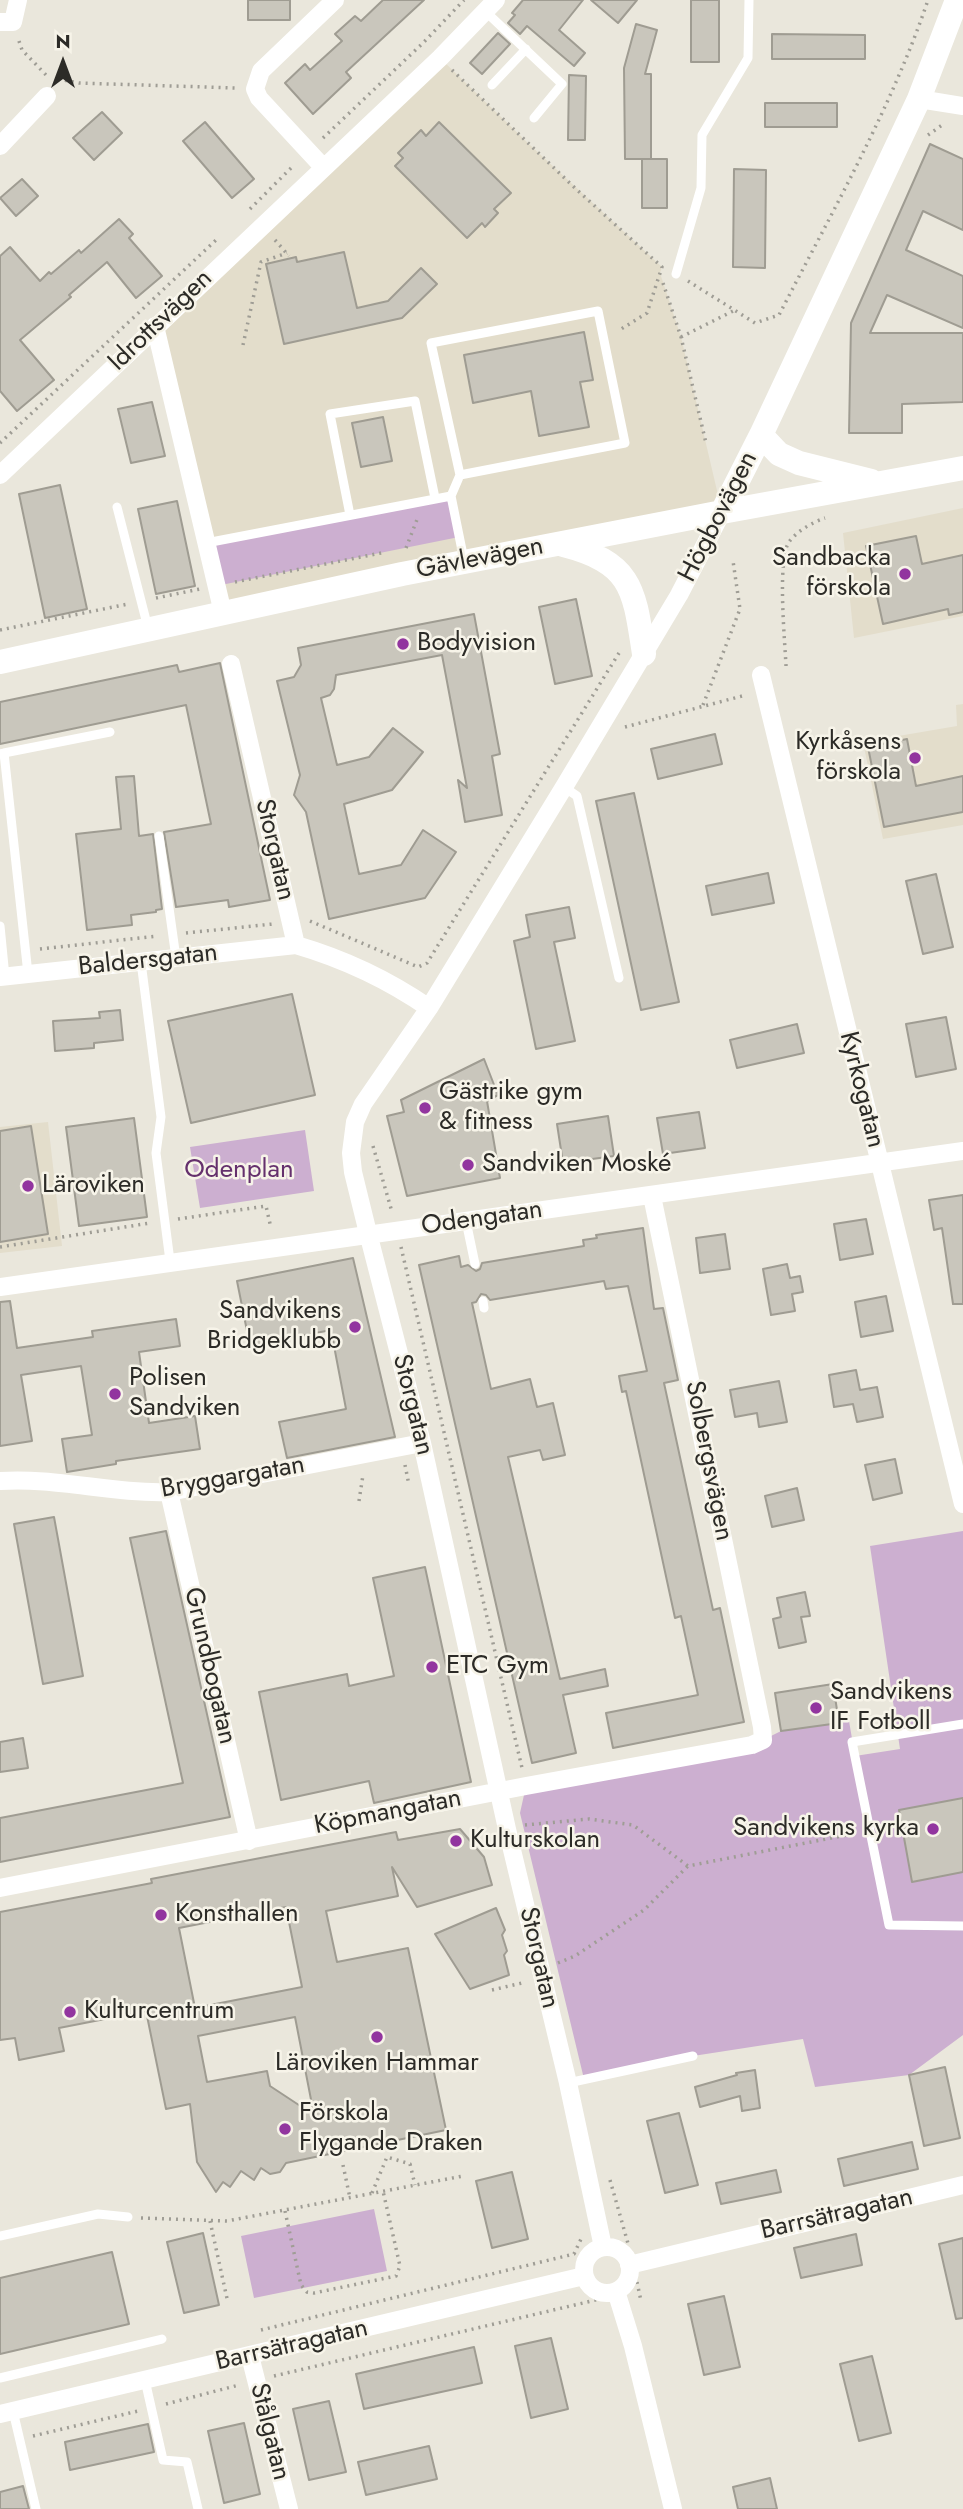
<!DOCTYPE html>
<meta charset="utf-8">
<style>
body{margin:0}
#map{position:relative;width:963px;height:2509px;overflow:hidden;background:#eae7dc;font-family:Jost,sans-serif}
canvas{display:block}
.north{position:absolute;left:28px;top:28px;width:70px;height:70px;-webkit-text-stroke:5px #f7f4e9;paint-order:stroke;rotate:0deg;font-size:19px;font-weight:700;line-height:28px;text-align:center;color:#2c2b27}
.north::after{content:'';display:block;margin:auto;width:24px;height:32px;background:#2c2b27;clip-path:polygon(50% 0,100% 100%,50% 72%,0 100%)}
</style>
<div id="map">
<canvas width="963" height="2509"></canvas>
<div class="north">N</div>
</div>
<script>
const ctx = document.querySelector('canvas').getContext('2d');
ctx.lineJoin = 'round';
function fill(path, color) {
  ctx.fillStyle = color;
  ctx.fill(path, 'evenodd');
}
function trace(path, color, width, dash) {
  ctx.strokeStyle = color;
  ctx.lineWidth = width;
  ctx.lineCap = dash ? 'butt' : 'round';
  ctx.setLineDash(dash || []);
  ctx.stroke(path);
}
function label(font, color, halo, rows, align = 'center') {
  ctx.font = font + ' Jost,sans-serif';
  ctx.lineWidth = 5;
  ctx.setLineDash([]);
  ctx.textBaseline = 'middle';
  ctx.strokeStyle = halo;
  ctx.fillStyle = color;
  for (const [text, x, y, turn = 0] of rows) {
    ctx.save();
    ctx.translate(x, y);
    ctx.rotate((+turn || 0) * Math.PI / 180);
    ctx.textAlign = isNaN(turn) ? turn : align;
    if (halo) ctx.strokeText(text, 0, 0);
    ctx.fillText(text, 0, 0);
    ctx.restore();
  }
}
fill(new Path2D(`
 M440,58L530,145L662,267L660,273L681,337L722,512L223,613L155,326Z
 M963,508V616L854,638L843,533Z
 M963,704V825L883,839L863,742L957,726L956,705Z
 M48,1122L62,1246L0,1253V1127Z`), '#e3ddcb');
fill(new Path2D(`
 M451,496L459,537L216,586L206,543Z
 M305,1130L314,1191L200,1208L190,1147Z
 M963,1531V2035L909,2075L815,2087L803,2039L693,2056L584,2079L520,1813L526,1786L763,1740L781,1731L849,1721L855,1756L900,1749L870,1546Z
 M374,2209L387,2271L254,2298L241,2236Z`), '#ccafd0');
const building = new Path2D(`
 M248,0H290V20H248Z
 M383,0H424L346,72L351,78L313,114L285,83L305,64L310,70L342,41L335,34L355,16L361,21Z
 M523,0H583L559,30L585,53L574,66L527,26L520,34L508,23L515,15L512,13Z
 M591,0H637L618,23Z
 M691,0H719V62H691Z
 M636,24L657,30L645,74H651V159H625L624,68Z
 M498,33L510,44L482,74L470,63Z
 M772,34L865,35V59H772Z
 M569,75L586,76L585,140H568Z
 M765,103H837V127H765Z
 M102,112L122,133L94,160L73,138Z
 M205,122L254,179L232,198L183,141Z
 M439,122L511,193L494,209L498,213L485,227L482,223L467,238L395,166L403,158L398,153L421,130L426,136Z
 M930,144L963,159V230L923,211L906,250L963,276V328L887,295L870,333H963V402L902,404V433H849L851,323Z
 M642,159H667V208H642Z
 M734,169L766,170L765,268L733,267Z
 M22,179L38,196L16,216L0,198Z
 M119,219L133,234L129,238L162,276L136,298L107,262L69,295L71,297L20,340L54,380L17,411L0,391V256L10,247L40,281L49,272L51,274L79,250L81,253Z
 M344,252L357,308L388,301L421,268L437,284L402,318L284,344L266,264L296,257L297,262Z
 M584,332L593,380L580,382L589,427L539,436L531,391L473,403L464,355Z
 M152,402L165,456L131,463L118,409Z
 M383,417L392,461L361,467L352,423Z
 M60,485L87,609L45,618L19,494Z
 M177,501L195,586L156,594L138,509Z
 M916,536L922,564L963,555V612L949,615L948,609L883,624L866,546Z
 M576,599L592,676L555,684L539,607Z
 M474,614L500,754L492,756L502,815L465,822L458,780L467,788L442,655L336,675L334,689L330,695L321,698L337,765L369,757L393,728L423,752L392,790L344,804L359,874L401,865L423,830L456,852L425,898L329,919L306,812L294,795L300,775L277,681L294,677L301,665L298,648Z
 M220,663L270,900L229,907L228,900L176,907L164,832L211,824L186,705L0,744V702L177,665L179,672Z
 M715,734L722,764L658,779L651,749Z
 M907,739L916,786L963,776V812L884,827L868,747Z
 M134,776L139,836L153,834L162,909L156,910V912L131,915L132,925L87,930L76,834L121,829L116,777Z
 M634,793L679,1002L641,1010L596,801Z
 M768,873L774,903L712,915L706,886Z
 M936,874L953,947L923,954L906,881Z
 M569,907L575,938L554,942L575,1041L536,1049L514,941L530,937L526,915Z
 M292,994L315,1095L191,1123L168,1021Z
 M120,1010L123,1040L94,1043V1048L55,1051L53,1021L100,1018L99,1012Z
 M946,1017L956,1069L916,1077L906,1024Z
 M797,1024L804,1053L737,1068L730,1040Z
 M484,1059L498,1095L487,1101L500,1178L407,1196L387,1116L404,1112L401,1100Z
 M699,1112L705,1148L663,1154L657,1118Z
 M608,1116L614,1156L563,1163L557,1124Z
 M134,1118L147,1217L79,1226L66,1127Z
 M31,1126L48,1234L0,1242V1131Z
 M963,1195V1304H953L942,1228L934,1230L929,1200Z
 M866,1219L873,1254L840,1260L834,1224Z
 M643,1228L654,1309L663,1308L678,1380L664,1383L713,1610L720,1608L744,1722L613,1748L606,1713L698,1695L681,1616L675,1618L626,1391L622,1392L619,1376L647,1371L628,1286L606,1289L604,1281L490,1300L486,1295L481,1294L476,1302L472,1303L491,1389L530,1379L537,1407L553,1403L565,1455L543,1460L540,1450L508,1457L560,1679L605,1669L608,1686L563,1695L576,1753L532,1763L419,1265L459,1256L461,1267L468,1265L476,1271L480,1269L482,1263L584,1246L583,1240L597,1238L596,1235Z
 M725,1234L730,1269L700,1273L696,1238Z
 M353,1258L395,1437L287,1458L279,1422L346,1409L331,1330L250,1346L237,1281Z
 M787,1264L790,1278L800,1276L803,1292L792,1294L795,1311L771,1315L763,1269Z
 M886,1296L893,1331L861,1337L855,1302Z
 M10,1301L17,1348L93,1337L92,1331L176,1319L180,1346L139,1352L149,1423L195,1416L200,1449L116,1461V1464L67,1472L62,1439L92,1435L81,1366L21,1375L32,1441L0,1446V1302Z
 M856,1370L860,1390L877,1387L883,1417L857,1422L853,1404L834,1407L829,1375Z
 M779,1381L787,1422L759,1427L757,1413L735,1417L730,1390Z
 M895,1459L902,1493L873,1500L865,1465Z
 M797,1488L804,1520L772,1527L765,1496Z
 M54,1517L83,1676L43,1684L14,1524Z
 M166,1531L230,1817L0,1862V1818L183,1783L130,1538Z
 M425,1567L471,1782L374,1803L369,1781L281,1800L259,1692L347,1674L349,1686L394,1676L373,1578Z
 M805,1592L810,1616L801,1617L806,1642L779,1648L773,1619L781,1617L777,1598Z
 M833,1684L839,1723L781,1731L775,1693Z
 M23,1738L28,1768L0,1772V1742Z
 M963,1798V1872L912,1882L899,1810Z
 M460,1829L484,1857L492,1885L417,1907L392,1867L398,1896L326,1911L337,1962L408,1948L446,2130L286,2163L280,2172L270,2174L261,2168L254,2180L241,2171L230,2187L223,2182L216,2192L197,2162L190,2104L166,2109L146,2011L59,2028L64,2051L19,2060L15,2038L0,2040V1912L152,1883L151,1879L396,1832L398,1840ZM286,1907L302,1987L195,2008L179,1928ZM295,2017L314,2115L270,2086L267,2071L207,2082L198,2036Z
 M496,1908L505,1930L502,1935L507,1951L504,1955L509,1975L470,1989L435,1934Z
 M945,2067L960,2138L924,2146L909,2075Z
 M755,2070L760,2108L742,2111L740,2096L700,2107L695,2087L737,2075L736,2073Z
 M679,2113L698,2185L665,2193L647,2121Z
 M912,2142L918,2169L844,2186L838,2159Z
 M776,2170L781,2192L721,2204L716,2183Z
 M512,2172L528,2239L492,2248L476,2181Z
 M203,2233L219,2305L184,2313L167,2242Z
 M856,2234L862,2265L801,2278L794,2248Z
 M963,2238V2318L956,2319L939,2244Z
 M112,2252L129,2324L0,2354V2278Z
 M724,2296L740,2367L704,2375L688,2304Z
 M551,2338L568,2409L531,2418L515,2346Z
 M474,2347L482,2383L364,2409L356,2374Z
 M872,2356L891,2433L859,2441L840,2364Z
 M329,2401L346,2472L309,2480L293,2409Z
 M244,2423L260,2494L224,2503L208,2431Z
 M148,2424L154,2452L70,2470L65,2442Z
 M429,2446L437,2479L366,2495L358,2462Z
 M770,2478L777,2509H738L733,2487Z
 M23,2486L29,2509H0V2492Z`);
fill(building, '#c9c6bc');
trace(building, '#9f9c92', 2);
trace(new Path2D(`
 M19,41L22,50L48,77
 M452,70L576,189L662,267L647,313L618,331
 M58,79L79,83L236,88
 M928,135L945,123
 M323,138L424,42L464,0
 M250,209L294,165
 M275,240L289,256
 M688,281L755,323L779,315C831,214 892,107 928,0
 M663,283L681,337L706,443
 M681,337L735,310
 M243,345L261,262L287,253
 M0,443L216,240
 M406,548L418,517
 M235,582L386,552
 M156,598L200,589
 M0,630L128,604
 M786,666C785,642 777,559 789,542C797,531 813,522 825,518
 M703,705L740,609L733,561
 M625,727L746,695
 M310,921L418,967L427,963L619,653
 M186,933L273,924
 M40,949L158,936
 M373,1146L392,1212
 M178,1219L266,1206L271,1228
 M0,1247L150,1223
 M401,1247L522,1768
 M405,1465L409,1485
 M359,1501L363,1475
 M525,1825L589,1819L633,1825L688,1866L857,1833
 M558,1963L575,1956L644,1910L688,1866
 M492,1990L522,1983
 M343,2165L350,2198
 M610,2180L629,2247
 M372,2193L387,2157L410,2164L415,2185
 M285,2211L301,2285L307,2292L314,2293L396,2276L400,2266L383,2191
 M141,2218L227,2221L463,2176
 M210,2221L228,2303
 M637,2282L641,2301
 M261,2330L574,2254L581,2239
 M274,2376L600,2299
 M166,2404L239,2385
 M33,2436L138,2411`), '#9f9d95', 3.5, [2, 5]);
trace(new Path2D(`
 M486,12L562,84L534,118
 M492,85L526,49
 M676,274L701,188L702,135L748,58L749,0
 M460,475L431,343L598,311L625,443L460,475L451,496L464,560
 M117,507L148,628
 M350,515L330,414L415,401L435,498
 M206,543L451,496
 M4,753L110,732
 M0,754L4,753L28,974
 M564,787L577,796L619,978
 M159,836L176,958
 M0,926L5,977
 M141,962L161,1117L156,1153L170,1261
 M466,1221L475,1264
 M483,1301L484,1308
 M963,1724L852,1742L889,1925L963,1926
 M568,2083L693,2056
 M0,2236L98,2214L128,2217
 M0,2378L162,2339
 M145,2380L163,2460L187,2462L198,2509
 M13,2411L36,2509`), '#fff', 9);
trace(new Path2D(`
 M0,22H13L18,0
 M919,99L963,106
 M0,146L47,96
 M323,167L259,98L255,89L261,71L335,0
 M155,326L223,613
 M0,475L440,58L496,0
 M231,664L296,945C344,959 387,979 429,1008
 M761,675L963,1504
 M0,977L296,945
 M0,1287C321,1239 642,1198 963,1151
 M0,1481C55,1477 113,1494 169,1492L422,1443
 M169,1492L249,1841
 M0,1888L526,1786L752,1745L763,1740L762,1727L652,1196
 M584 2270a23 23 0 1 1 46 0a23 23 0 1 1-46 0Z
 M603,2247L568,2083L507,1829L422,1443L368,1233L353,1172L351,1153L355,1122L363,1104L429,1008L564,787L679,595L722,512
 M629,2265L963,2185
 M616,2291L633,2346L673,2509
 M250,2356L289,2509
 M0,2414L584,2276`), '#fff', 18);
trace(new Path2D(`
 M761,435L779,454L799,463L871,481
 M722,512L761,435L919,99L957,0
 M563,545C633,563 634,589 644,654
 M0,662L402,574L722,512L963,468`), '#fff', 24);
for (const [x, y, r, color] of [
 [905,574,7,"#92359f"],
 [403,644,7,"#92359f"],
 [915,758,7,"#92359f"],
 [425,1108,7,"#92359f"],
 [468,1165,7,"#92359f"],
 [28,1186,7,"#92359f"],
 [355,1327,7,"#92359f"],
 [115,1394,7,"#92359f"],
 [432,1667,7,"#92359f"],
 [816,1708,7,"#92359f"],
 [933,1829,7,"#92359f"],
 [456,1841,7,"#92359f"],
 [161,1915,7,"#92359f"],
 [70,2012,7,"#92359f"],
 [377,2037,7,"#92359f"],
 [285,2129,7,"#92359f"]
]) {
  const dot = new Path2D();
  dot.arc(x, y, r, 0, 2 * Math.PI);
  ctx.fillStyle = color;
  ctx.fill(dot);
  trace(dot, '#f7f4e9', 2.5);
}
label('26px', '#2c2b27', '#f7f4e9', [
 ["Idrottsvägen",161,321,-44],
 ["Högbovägen",719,517,-63],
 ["Gävlevägen",480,559,-11],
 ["Storgatan",274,850,77],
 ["Baldersgatan",148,961,-6],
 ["Kyrkogatan",861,1090,76],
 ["Odengatan",482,1219,-8],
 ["Storgatan",412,1405,76],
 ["Solbergsvägen",708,1461,79],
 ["Bryggargatan",233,1478,-10],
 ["Grundbogatan",209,1666,77],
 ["Köpmangatan",388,1813,-11],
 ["Storgatan",538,1958,77],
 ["Barrsätragatan",837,2215,-13],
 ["Barrsätragatan",292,2346,-13],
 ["Stålgatan",269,2432,76]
]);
label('26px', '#2c2b27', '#f7f4e9', [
 ["Sandbacka",891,559,"right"],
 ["förskola",891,589,"right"],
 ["Bodyvision",417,644],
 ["Kyrkåsens",901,743,"right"],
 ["förskola",901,773,"right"],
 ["Gästrike gym",439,1093],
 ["& fitness",439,1123],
 ["Sandviken Moské",482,1165],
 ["Läroviken",42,1186],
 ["Sandvikens",341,1312,"right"],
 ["Bridgeklubb",341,1342,"right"],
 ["Polisen",129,1379],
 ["Sandviken",129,1409],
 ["ETC Gym",446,1667],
 ["Sandvikens",830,1693],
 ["IF Fotboll",830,1723],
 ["Sandvikens kyrka",919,1829,"right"],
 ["Kulturskolan",470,1841],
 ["Konsthallen",175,1915],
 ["Kulturcentrum",84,2012],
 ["Läroviken Hammar",377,2064,"center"],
 ["Förskola",299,2114],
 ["Flygande Draken",299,2144]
], 'left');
label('26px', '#65306d', '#f7f4e9', [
 ["Odenplan",239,1171]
]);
</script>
